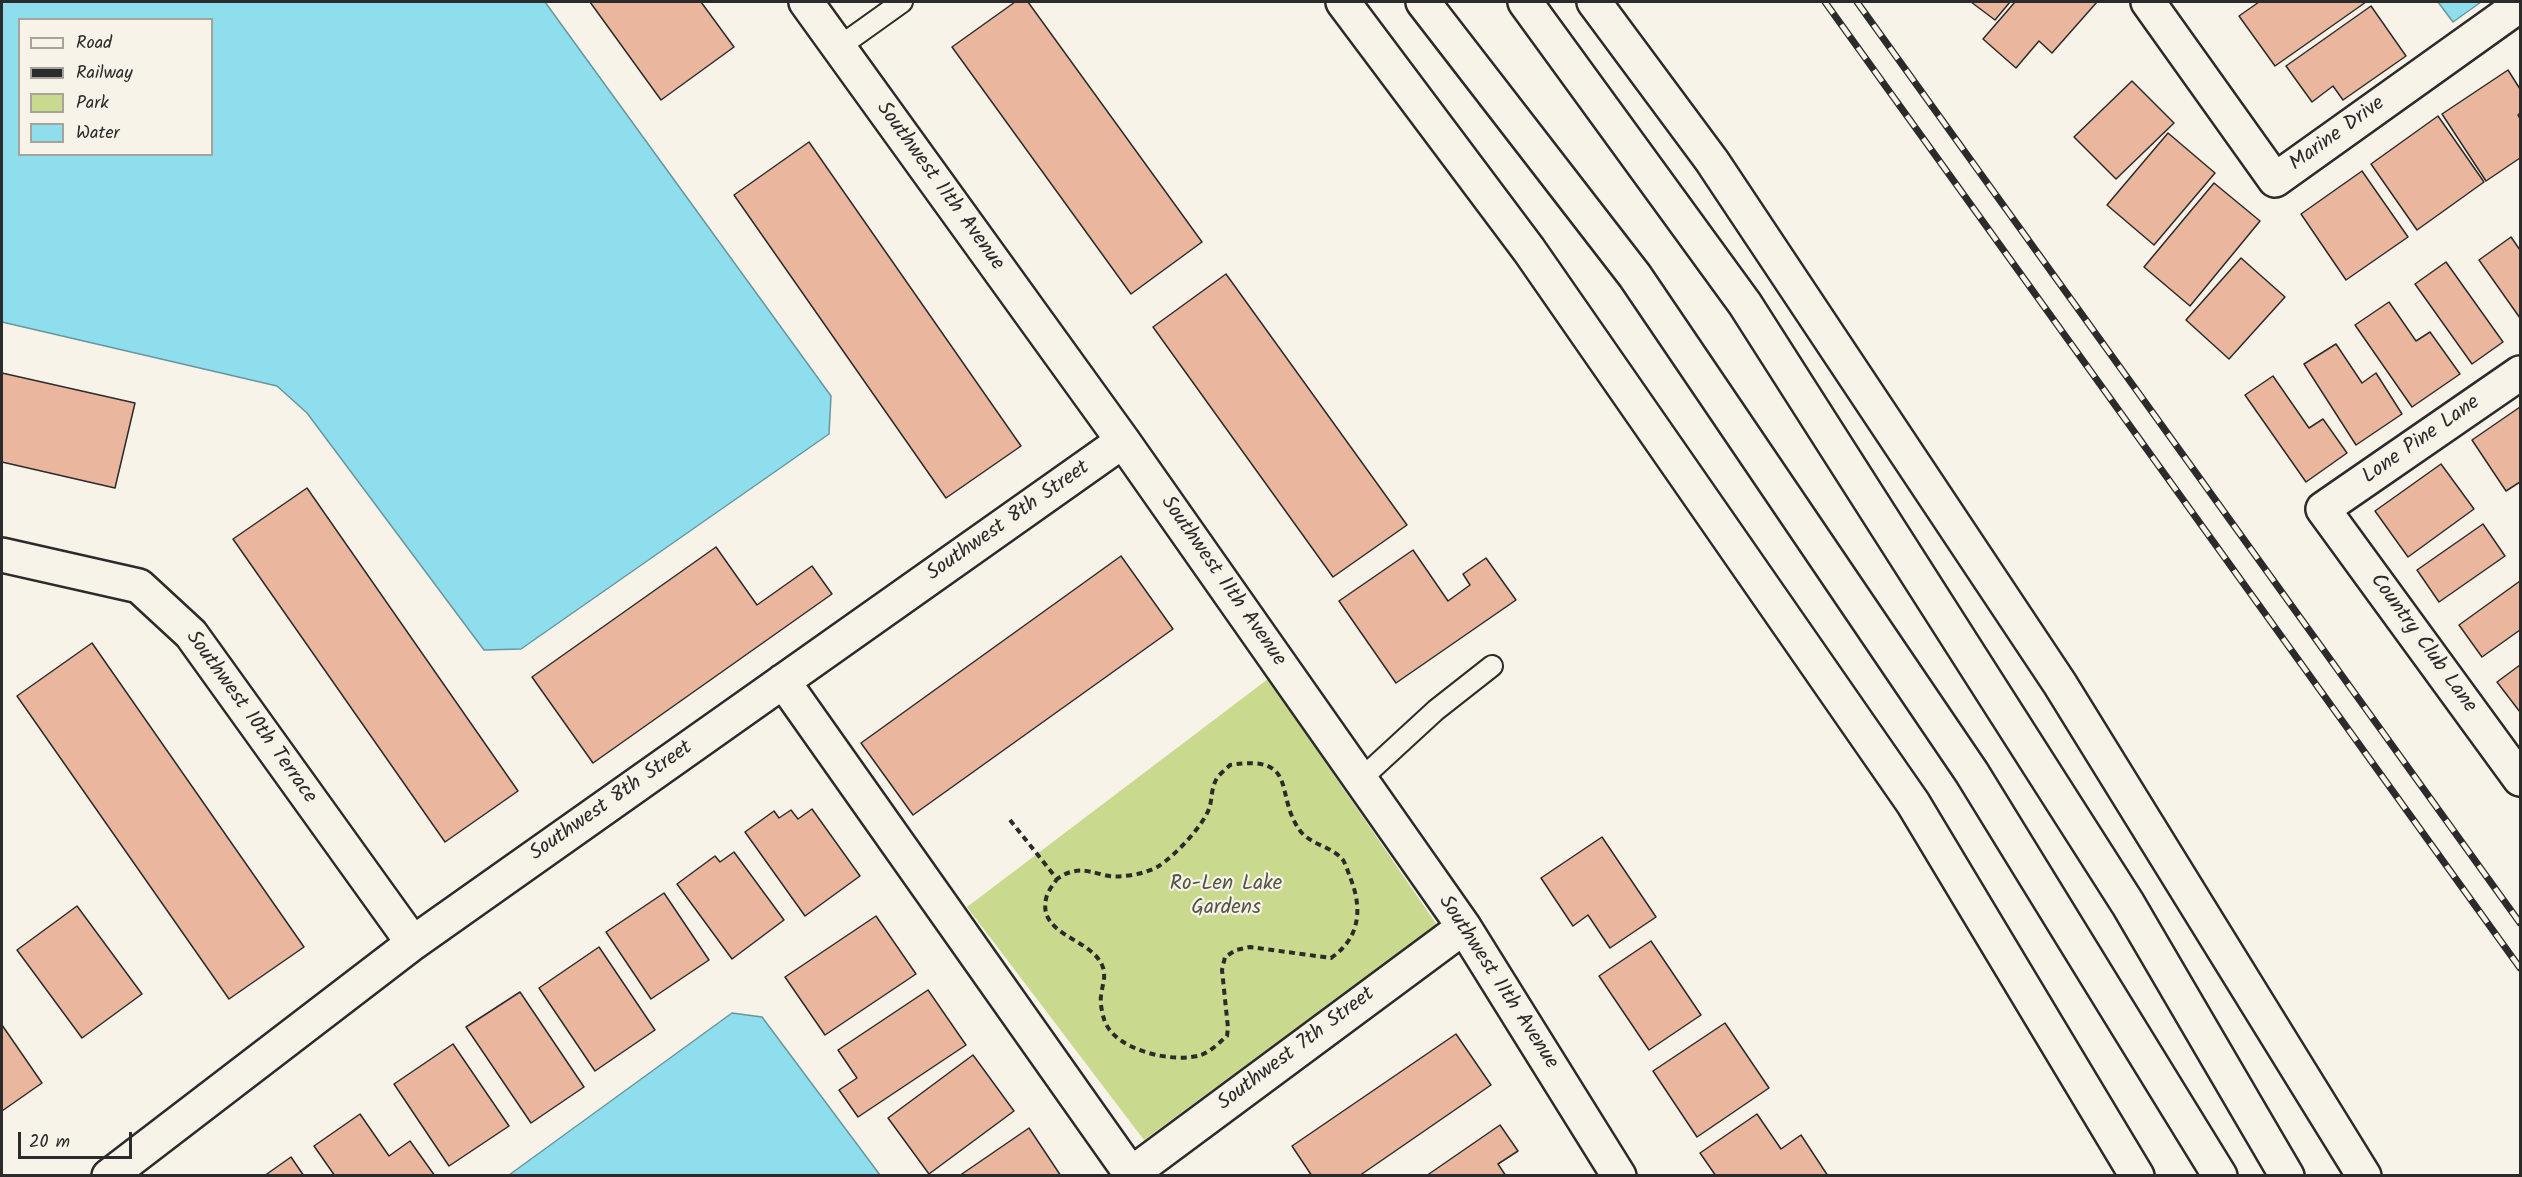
<!DOCTYPE html>
<html>
<head>
<meta charset="utf-8">
<style>
	body { margin:0 }
	#map { position:relative; width:2522px; height:1177px; overflow:hidden; background:#f7f3e8; font-family:Kalam,sans-serif }
	canvas { display:block }
	.frame { position:absolute; inset:0; border:3px solid #2b2b2b; pointer-events:none }
	.legend { position:absolute; left:18px; top:18px; width:195px; height:138px; box-sizing:border-box; background:#f7f3e8; border:2px solid #a5a39c; margin:0; padding:8px 10px; list-style:none; font-size:18px; color:#2b2b2b }
	.legend li { display:flex; align-items:center; gap:12px; height:30px }
	.legend b { width:30px; border:2px solid #a5a39c }
	.scale { position:absolute; left:18px; top:1132px; width:114px; height:27px; box-sizing:border-box; border:3px solid #2b2b2b; border-top:0; padding-left:8px; font-size:18px; line-height:21px; white-space:nowrap; color:#2b2b2b; -webkit-text-stroke:4px #f7f3e8; paint-order:stroke }
</style>
</head>
<body>
<div id="map">
<canvas width="2522" height="1177"></canvas>
<div class="frame"></div>
<ul class="legend">
<li><b style="height:8px;background:#f7f3e8"></b>Road</li>
<li><b style="height:8px;background:#2b2b2b"></b>Railway</li>
<li><b style="height:16px;background:#c9d98e"></b>Park</li>
<li><b style="height:16px;background:#8fdeed"></b>Water</li>
</ul>
<div class="scale">20 m</div>
</div>
<script>
const ctx = document.querySelector('canvas').getContext('2d');
ctx.lineJoin = 'round';
function fill(path, color) { ctx.fillStyle = color; ctx.fill(path, 'evenodd'); }
function trace(path, color, width, dash) { ctx.strokeStyle = color; ctx.lineWidth = width; ctx.lineCap = dash ? 'butt' : 'round'; ctx.setLineDash(dash || []); ctx.stroke(path); }
function label(font, color, halo, rows, align = 'center') {
  ctx.font = font + ' Kalam,sans-serif'; ctx.lineWidth = 4.5; ctx.setLineDash([]); ctx.textBaseline = 'middle'; ctx.strokeStyle = halo; ctx.fillStyle = color; for (const [text, x, y, turn = 0] of rows) {
    ctx.save(); ctx.translate(x, y); ctx.rotate((+turn || 0) * Math.PI / 180); ctx.textAlign = isNaN(turn) ? turn : align; if (halo) ctx.strokeText(text, 0, 0); ctx.fillText(text, 0, 0); ctx.restore();
  }
}
const green = new Path2D(`
	M1268,679L1437,925L1144,1140L967,907Z`);
const water = new Path2D(`
	M2,2H545L831,396L829,434L521,649L484,650L307,413L277,386L2,322ZM20,20H212V154H20Z
	M2438,2H2481L2453,22Z
	M732,1013L762,1017L880,1175H509Z`);
const building = new Path2D(`
	M590,2H701L734,47L661,100Z
	M1015,2H1028L1202,242L1131,294L952,47Z
	M1971,2H2010L1995,20Z
	M2015,2H2097L2052,53L2039,41L2016,68L1983,39Z
	M2259,2H2366L2275,66L2239,16Z
	M2371,6L2406,56L2343,100L2333,86L2312,102L2286,66Z
	M2508,70L2520,89V113L2518,115L2520,119V158L2486,181L2442,114Z
	M2132,81L2174,123L2116,179L2074,137Z
	M2438,116L2484,182L2417,230L2371,164Z
	M2168,133L2215,173L2154,245L2107,205Z
	M809,142L1021,446L946,498L734,195Z
	M2362,171L2408,237L2346,280L2301,214Z
	M2214,183L2260,221L2190,306L2144,267Z
	M2511,237L2520,250V318L2479,260Z
	M2241,258L2285,297L2229,359L2186,320Z
	M2446,262L2503,342L2472,364L2415,284Z
	M1226,274L1407,525L1333,577L1153,327Z
	M2389,302L2416,341L2430,332L2460,374L2412,407L2355,325Z
	M2336,344L2362,383L2376,373L2402,414L2356,445L2304,364Z
	M2,373L135,403L115,488L2,462Z
	M2273,376L2309,428L2323,419L2347,453L2306,482L2245,395Z
	M2520,407V482L2506,491L2472,440Z
	M2441,464L2474,509L2408,557L2375,511Z
	M307,488L518,791L445,842L233,539Z
	M2483,524L2505,556L2439,602L2417,570Z
	M716,547L757,605L812,566L832,594L593,763L532,677Z
	M1413,550L1448,601L1470,585L1463,574L1486,558L1516,600L1396,683L1339,601Z
	M1121,556L1173,629L913,815L861,743Z
	M2520,581V630L2482,657L2459,625Z
	M92,643L304,947L229,999L17,696Z
	M2520,665V712L2497,682Z
	M812,809L860,876L805,916L745,832L774,811L779,818L791,810L798,819Z
	M1602,837L1656,917L1610,948L1588,915L1573,926L1541,878Z
	M734,852L784,920L732,959L677,884L715,856L720,862Z
	M664,893L709,960L651,999L606,932Z
	M77,906L142,994L82,1038L17,950Z
	M876,916L916,974L825,1035L785,977Z
	M1651,941L1701,1015L1649,1050L1599,976Z
	M599,947L655,1030L595,1071L539,988Z
	M928,990L966,1045L858,1117L839,1090L857,1078L838,1050Z
	M520,992L584,1087L531,1123L466,1027Z
	M1725,1023L1769,1088L1697,1137L1653,1071Z
	M2,1025L42,1083L2,1111Z
	M1456,1034L1491,1085L1359,1176H1312L1292,1146Z
	M453,1044L509,1126L449,1166L394,1084Z
	M973,1055L1014,1111L929,1174L888,1118Z
	M360,1114L389,1156L410,1141L435,1176H335L314,1146Z
	M1757,1114L1781,1149L1801,1135L1828,1176H1716L1700,1153Z
	M1500,1125L1518,1151L1498,1164L1506,1176H1426Z
	M1029,1128L1061,1176H959Z
	M291,1157L304,1176H264Z`);
const path = new Path2D(`
	M1010,820L1057,879C1053,885 1047,892 1046,899C1038,935 1090,938 1102,965C1107,976 1102,985 1101,996C1100,1002 1102,1013 1104,1019C1113,1050 1173,1064 1201,1055C1210,1052 1219,1043 1227,1036L1228,1028L1222,970L1225,957L1236,950L1250,947L1331,958C1360,938 1363,909 1350,877C1348,872 1346,865 1343,860C1333,847 1312,845 1301,832C1273,796 1301,754 1230,765C1225,770 1217,776 1215,782C1211,791 1212,801 1209,809C1202,827 1174,857 1157,867C1145,874 1118,879 1104,875C1085,870 1074,867 1057,879`);
const lane = new Path2D(`
	M839,47L902,2
	M1361,779L1436,710L1492,666`);
const street = new Path2D(`
	M806,2L1123,441L1464,927L1619,1176
	M2148,2L2275,180L2520,5
	M2520,373L2323,509L2520,779
	M2,555L139,586L191,634L413,943
	M783,681L1131,1174L1464,927
	M109,1176L413,943L1123,441`);
const highway = new Path2D(`
	M1343,2L1529,250L1913,803L2137,1176
	M1423,2L1635,276L1972,773L2220,1176
	M1525,2L1745,304L2128,904L2287,1176
	M1594,2L1712,161L2060,684L2364,1176`);
const rail = new Path2D(`
	M1825,2L2520,968
	M1857,2L2520,923`);
const streetNames = [
	["Marine Drive",2338,135,-36],
	["Southwest 11th Avenue",939,187,54],
	["Lone Pine Lane",2422,441,-35],
	["Southwest 8th Street",1009,522,-35],
	["Southwest 11th Avenue",1222,582,55],
	["Country Club Lane",2422,644,54],
	["Southwest 10th Terrace",250,718,54],
	["Southwest 8th Street",612,802,-35],
	["Southwest 11th Avenue",1497,983,57],
	["Southwest 7th Street",1297,1050,-37]
];
const parkNames = [
	["Ro-Len Lake",1226,885],
	["Gardens",1226,909]
];
fill(green, '#c9d98e');
fill(water, '#8fdeed');
trace(water, '#67969f', 1.5);
fill(building, '#ebb69e');
trace(building, '#2b2b2b', 1.5);
trace(lane, '#2b2b2b', 24);
trace(street, '#2b2b2b', 38);
trace(highway, '#2b2b2b', 38);
trace(path, '#2b2b2b', 4, [6, 4.5]);
trace(lane, '#f7f3e8', 20);
trace(street, '#f7f3e8', 33);
trace(highway, '#f7f3e8', 33);
trace(rail, '#2b2b2b', 7);
trace(rail, '#f7f3e8', 4.5, [14]);
label('21px', '#2b2b2b', '#f7f3e8', streetNames);
label('21px', '#525644', '#f7f3e8', parkNames);
</script>
</body>
</html>
